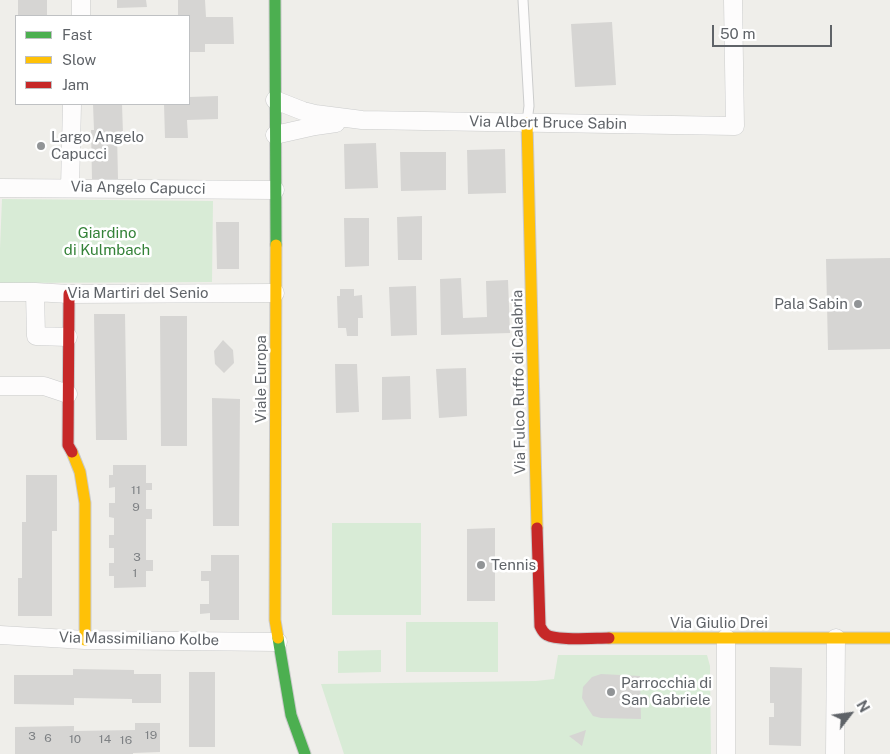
<!DOCTYPE html>
<html>
<head>
<meta charset="utf-8">
<style>
	body { margin:0 }
	#map { position:relative; width:890px; height:754px; overflow:hidden; background:#efeeea; font-family:"Public Sans",sans-serif }
	canvas { display:block }
	.legend { position:absolute; left:15px; top:15px; width:175px; height:90px; box-sizing:border-box; background:#fff; border:1px solid #bfc1c3; margin:0; padding:6px 9px; list-style:none; font-size:15px; color:#5f6368 }
	.legend li { display:flex; align-items:center; gap:10px; height:25px }
	.legend b { width:25px; border:1px solid #bfc1c3 }
	.north { position:absolute; left:825px; top:689px; width:50px; height:50px; -webkit-text-stroke:4px #fff; paint-order:stroke; rotate:60deg; font-size:14px; font-weight:700; line-height:20px; text-align:center; color:#5f6368 }
	.north::after { content:''; display:block; margin:auto; width:18px; height:22px; background:#5f6368; clip-path:polygon(50% 0,100% 100%,50% 72%,0 100%) }
	.scale { position:absolute; left:712px; top:25px; width:120px; height:22px; box-sizing:border-box; border:2px solid #5f6368; border-top:0; padding-left:6px; font-size:15px; line-height:18px; white-space:nowrap; color:#5f6368; -webkit-text-stroke:4px #fff; paint-order:stroke }
</style>
</head>
<body>
<div id="map">
<canvas width="890" height="754"></canvas>
<ul class="legend">
<li><b style="height:6px;background:#4caf50"></b>Fast</li>
<li><b style="height:6px;background:#ffc107"></b>Slow</li>
<li><b style="height:6px;background:#c62828"></b>Jam</li>
</ul>
<div class="north">N</div>
<div class="scale">50 m</div>
</div>
<script>
const ctx = document.querySelector('canvas').getContext('2d');
ctx.lineJoin = 'round';
function fill(path, color) { ctx.fillStyle = color; ctx.fill(path, 'evenodd'); }
function trace(path, color, width, dash) { ctx.strokeStyle = color; ctx.lineWidth = width; ctx.lineCap = dash ? 'butt' : 'round'; ctx.setLineDash(dash || []); ctx.stroke(path); }
function label(font, color, halo, rows, align = 'center') {
  ctx.font = font + ' "Public Sans",sans-serif'; ctx.lineWidth = 5; ctx.setLineDash([]); ctx.textBaseline = 'middle'; ctx.strokeStyle = halo; ctx.fillStyle = color; for (const [text, x, y, turn = 0] of rows) {
    ctx.save(); ctx.translate(x, y); ctx.rotate((+turn || 0) * Math.PI / 180); ctx.textAlign = isNaN(turn) ? turn : align; if (halo) ctx.strokeText(text, 0, 0); ctx.fillText(text, 0, 0); ctx.restore();
  }
}
const green = new Path2D(`
	M2,199L213,201L212,282L0,283V249Z
	M332,523H421V615H332Z
	M406,622H498V672H406Z
	M381,650V672L338,673V651Z
	M558,655H707L710,666L711,754H344L321,684L536,681L554,679Z`);
const building = new Path2D(`
	M18,0H47V16H18Z
	M117,0H146L147,7L117,8Z
	M178,0H205L206,17H233L234,44H205V52H189V16H178Z
	M612,22L616,85L575,87L571,24Z
	M218,96V119L187,120L188,138H165L164,104H189V97Z
	M93,104H122L123,134H117L118,179H92L91,130H94Z
	M376,143L378,188L345,189L344,144Z
	M505,149L506,193L468,194L467,150Z
	M400,152H446V190L401,191Z
	M422,216V260H398L397,217Z
	M344,218H369V266L345,267Z
	M216,222H239V269H217Z
	M890,258V349L828,350L826,259Z
	M461,278L463,318L487,317L486,281L508,280L510,333L441,335L440,279Z
	M416,286L417,335L391,336L389,287Z
	M340,289H354V296L362,295L363,318H358V336H347L346,328H338L337,296H340Z
	M94,314H125L127,440H96Z
	M160,316H187V446H161Z
	M223,340L233,350L234,363L224,373L215,364L214,351Z
	M335,364H357L359,412L336,413Z
	M466,368L467,416L439,418L436,369Z
	M410,376L411,419L382,420V377Z
	M212,398L240,399L239,526H213Z
	M113,465H146V483H152V490H146V509H152V519H146V560H153V571H146V587L114,588V576H109V563H114V548H109V535H114V518L109,517V503H115V487L109,488V475H113Z
	M26,475H57V531H52V616H18V578H22V522H26Z
	M495,528V601H467V529Z
	M211,555H239V620H210V613L200,614V604H209V581H201V571H211Z
	M770,667L802,668L801,746L769,745V717H774V703H770Z
	M73,669L134,670V674H161V703H132V699L74,698V705L14,704V675H73Z
	M189,672H215V747H189Z
	M601,674L640,676L641,719L601,718L593,716L587,707L582,698L583,687L592,677Z
	M135,723H160V752L133,753V754H15V727L74,726V731L135,730Z
	M586,730L582,746L569,736Z`);
const lane = new Path2D(`
	M523,0L529,106L527,122`);
const street = new Path2D(`
	M81,0V16
	M275,100L303,111L315,114L362,120L735,126L733,0
	M275,135L315,126L336,123
	M0,188L275,190
	M70,188L72,104
	M0,292H35L69,294L275,293
	M35,292L36,336L68,337
	M0,386H44L68,394
	M0,635L85,640L278,642
	M726,638V754
	M835,754L836,638`);
const fast = new Path2D(`
	M275,0L276,245
	M278,638L291,715L305,754`);
const slow = new Path2D(`
	M527,123L537,528
	M276,245L275,620L278,638
	M72,452L80,472L85,503V640
	M609,638H890`);
const jam = new Path2D(`
	M69,294L68,445L72,452
	M537,528L540,626C542,630 543,633 547,635C558,641 595,638 609,638`);
const markers = [
	[41,146,5,"#919496"],
	[858,304,5,"#919496"],
	[481,565,5,"#919496"],
	[611,692,5,"#919496"]
];
const numberNames = [
	["11",136,490],
	["9",136,507],
	["3",137,557],
	["1",135,573],
	["19",151,735],
	["3",32,736],
	["6",48,738],
	["10",75,739],
	["14",105,739],
	["16",126,740]
];
const streetNames = [
	["Via Albert Bruce Sabin",548,123,1],
	["Via Angelo Capucci",138,188,1],
	["Via Martiri del Senio",138,293],
	["Viale Europa",261,379,-90],
	["Via Fulco Ruffo di Calabria",519,382,-91],
	["Via Giulio Drei",719,623],
	["Via Massimiliano Kolbe",139,639,1]
];
const poiNames = [
	["Largo Angelo",51,137],
	["Capucci",51,154],
	["Pala Sabin",848,304,"right"],
	["Tennis",491,565],
	["Parrocchia di",621,683],
	["San Gabriele",621,700]
];
const parkNames = [
	["Giardino",107,233],
	["di Kulmbach",107,250]
];
fill(green, '#d8ebd6');
fill(building, '#d6d5d3');
trace(lane, '#cbcccc', 11);
trace(street, '#cbcccc', 19);
trace(fast, '#cacacb', 13);
trace(slow, '#cacacb', 13);
trace(jam, '#cacacb', 13);
trace(lane, '#fdfcfc', 9);
trace(street, '#fdfcfc', 18);
trace(fast, '#4caf50', 11);
trace(slow, '#ffc107', 11);
trace(jam, '#c62828', 11);
for (const [x, y, r, color] of markers) { const dot = new Path2D(); dot.arc(x, y, r, 0, 2 * Math.PI); ctx.fillStyle = color; ctx.fill(dot); trace(dot, '#fff', 2); }
label('12px', '#7e8184', null, numberNames);
label('15px', '#5f6368', '#fff', streetNames);
label('15px', '#5f6368', '#fff', poiNames, 'left');
label('15px', '#348238', '#fff', parkNames);
</script>
</body>
</html>
